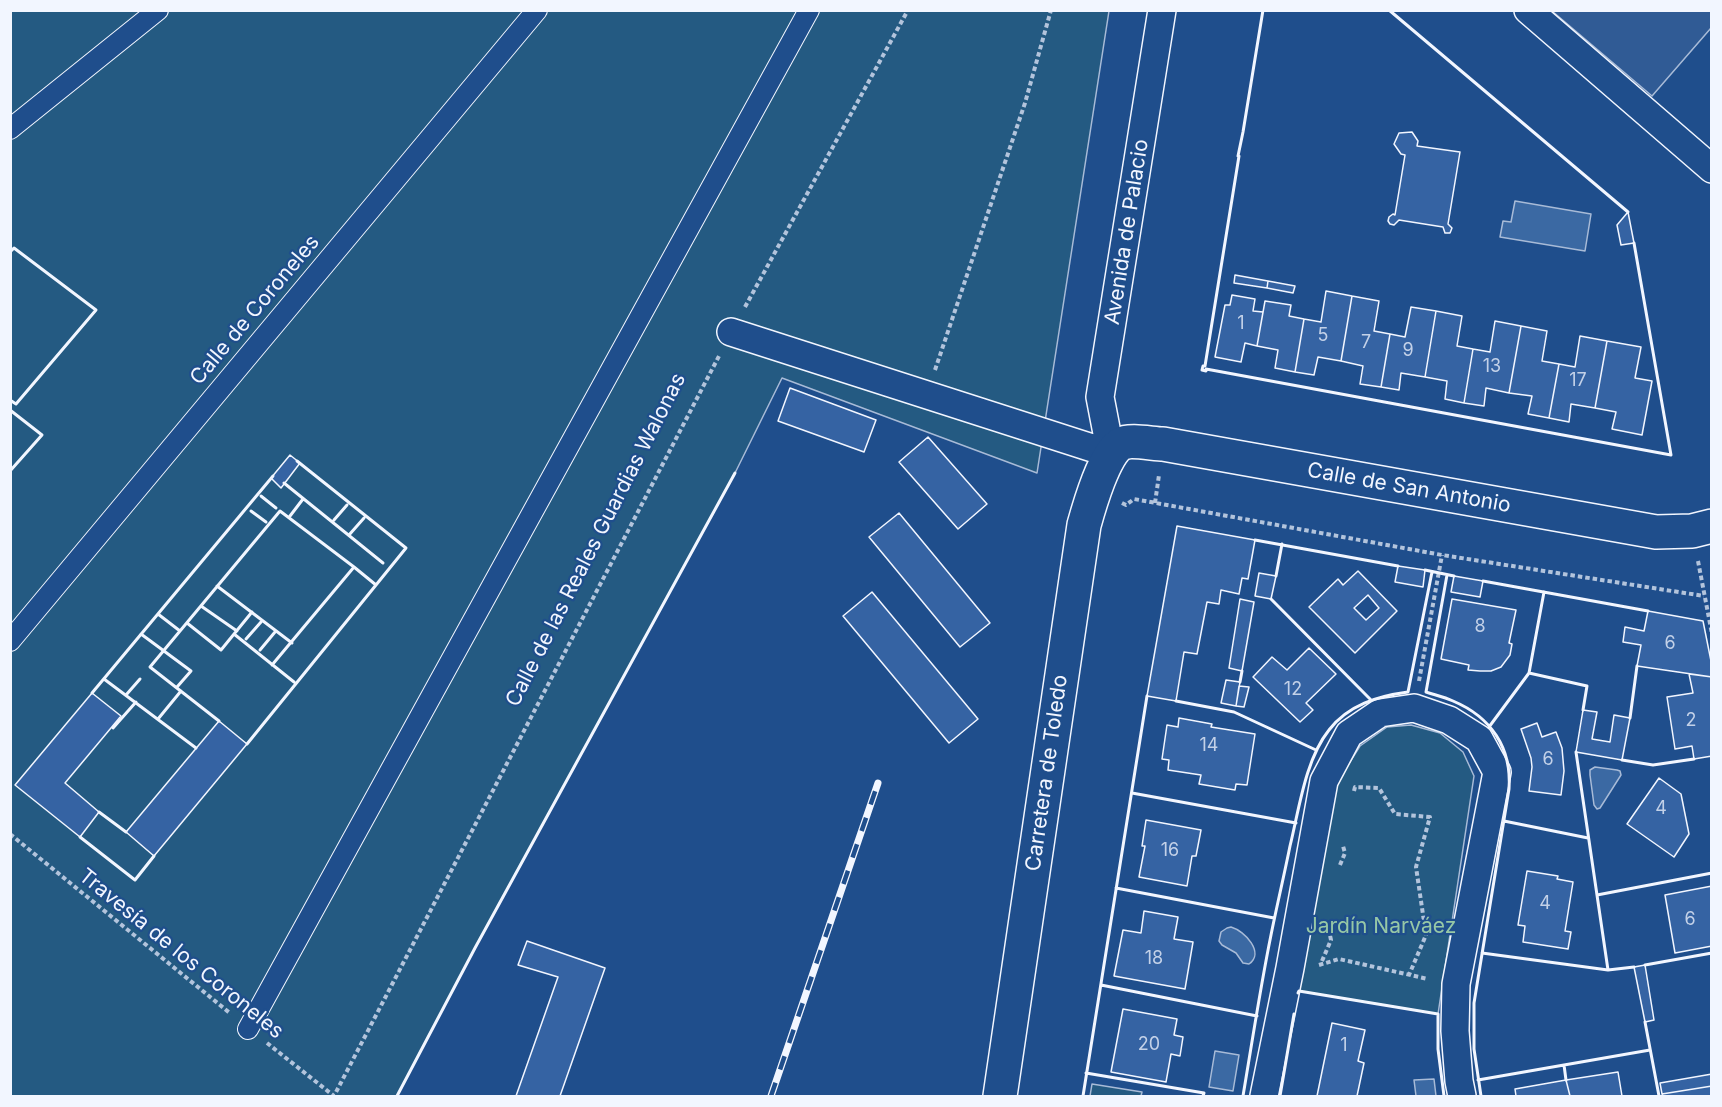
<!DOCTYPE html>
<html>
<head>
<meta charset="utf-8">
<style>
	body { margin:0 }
	#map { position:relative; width:1722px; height:1107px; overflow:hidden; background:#1f4e8c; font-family:Inter,sans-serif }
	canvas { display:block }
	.frame { position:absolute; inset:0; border:12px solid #f2f6ff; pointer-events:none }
</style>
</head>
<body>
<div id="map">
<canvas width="1722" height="1107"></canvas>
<div class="frame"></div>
</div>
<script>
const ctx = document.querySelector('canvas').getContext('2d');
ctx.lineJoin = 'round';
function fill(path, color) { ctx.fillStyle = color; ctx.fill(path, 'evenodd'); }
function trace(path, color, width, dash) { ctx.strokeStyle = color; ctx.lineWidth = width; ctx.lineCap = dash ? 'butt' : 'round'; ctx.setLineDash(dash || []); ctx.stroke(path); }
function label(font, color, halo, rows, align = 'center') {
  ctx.font = font + ' Inter,sans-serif'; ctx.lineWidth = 4.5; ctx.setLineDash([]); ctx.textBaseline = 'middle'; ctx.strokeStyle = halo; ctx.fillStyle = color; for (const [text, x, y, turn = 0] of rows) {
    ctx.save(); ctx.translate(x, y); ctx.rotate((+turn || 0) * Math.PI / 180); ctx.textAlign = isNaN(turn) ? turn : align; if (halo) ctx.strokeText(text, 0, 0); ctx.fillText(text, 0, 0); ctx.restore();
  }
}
const green = new Path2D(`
	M10,11H1109L1037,473L782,378L735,473L475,948L397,1096H11Z
	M1411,725L1440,733L1463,752L1474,776L1438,1014L1299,991L1336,784L1360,746L1387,727Z
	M1092,1084L1142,1092L1141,1096H1090Z`);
const parking = new Path2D(`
	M1552,11H1711V28L1652,96Z`);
const water = new Path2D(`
	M1515,201L1591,214L1585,251L1500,237L1503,221L1511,222Z
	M1595,767L1617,770L1620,771L1621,775L1600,808L1597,809L1594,805L1590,775V770Z
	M1231,927C1245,931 1265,953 1249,964L1243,963L1236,953L1222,945L1219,941L1221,932L1227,928Z
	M1215,1051L1239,1055L1233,1091L1209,1087Z
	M1434,1079L1436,1096H1416L1414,1080Z`);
const building = new Path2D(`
	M1412,132L1418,141L1417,146L1460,152L1448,224L1452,228L1450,233H1445L1443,227L1399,220L1394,225L1390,224L1388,221L1389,217L1393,214L1395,215L1405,155L1401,154L1394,144L1399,133Z
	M1628,212L1634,243L1621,245L1617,225Z
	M1235,275L1268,281L1267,288L1234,283Z
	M1268,281L1295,286L1293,293L1267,288Z
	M1326,291L1352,296L1341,361L1318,357L1314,375L1295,372L1304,319L1321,322Z
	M1232,295L1255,299L1253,311L1263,312L1257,346L1245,343L1241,362L1215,357L1225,305H1230Z
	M1352,296L1379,301L1374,331L1390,334L1381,387L1360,384L1363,366L1341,361Z
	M1265,301L1291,305L1289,316L1304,319L1295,372L1275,368L1278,350L1257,346Z
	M1411,307L1436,311L1425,377L1401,373L1399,390L1381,387L1390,334L1405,337Z
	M1436,311L1462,316L1457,346L1473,349L1464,403L1445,399L1447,381L1425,377Z
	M1495,321L1521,326L1509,393L1486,388L1484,406L1464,403L1473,349L1490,352Z
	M1521,326L1547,331L1542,361L1559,364L1549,418L1528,414L1532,396L1509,393Z
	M1580,336L1607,341L1595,408L1571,404L1569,422L1549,418L1559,364L1575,367Z
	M1607,341L1641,347L1635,378L1652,381L1642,435L1612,429L1616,412L1595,408Z
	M790,388L876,420L864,452L778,421Z
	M928,437L987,504L958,529L899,462Z
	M290,455L300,463L281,488L271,478Z
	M899,513L990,623L960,647L869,537Z
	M1177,526L1255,540L1248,579L1242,578L1239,594L1221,590L1219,604L1207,602L1197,654L1184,652L1176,701L1147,696Z
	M1398,566L1425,570L1423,587L1395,582Z
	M1358,571L1397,611L1355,653L1309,607L1338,579L1343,585ZM1368,595L1379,608L1366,620L1354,608Z
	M1259,573L1276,576L1271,599L1255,596Z
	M1454,576L1483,581L1480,597L1451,592Z
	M872,592L978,719L949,743L843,616Z
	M1240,599L1254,602L1242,671L1229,668Z
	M1452,599L1516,610L1509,643L1512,644L1510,655L1501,667L1491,671H1480L1468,670L1469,665L1441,659Z
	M1648,611L1703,621L1712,666V677L1637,666L1641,645L1623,642L1625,627L1644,631Z
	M1309,648L1336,674L1306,703L1313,710L1300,722L1253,677L1272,657L1287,670Z
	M1689,674L1712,677V756L1694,759L1692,746L1675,749L1667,697L1693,693Z
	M1226,680L1240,682L1236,706L1221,703Z
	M1239,686L1249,687L1244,707L1236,706Z
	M92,693L121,716L65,783L99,812L80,837L15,785Z
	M1583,710L1597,712L1592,739L1610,742L1614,715L1630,718L1622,760L1576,752Z
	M1179,718L1212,724L1211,727L1255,734L1247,785L1236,784L1235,790L1199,784L1201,775L1168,770L1169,760L1162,759L1167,725L1178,727Z
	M219,721L247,744L154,856L126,832Z
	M1537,723L1542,737L1556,732L1562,748L1564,771L1561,795L1529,791L1532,767L1531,758L1521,729Z
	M1659,778L1681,794L1689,834L1674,857L1627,824Z
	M1146,820L1201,830L1196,856H1192L1187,886L1139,877L1145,846H1142Z
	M1527,871L1558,876L1557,879L1573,882L1565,931L1571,932L1568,949L1523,942L1525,926L1518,925Z
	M1712,886V946L1675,953L1665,895Z
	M1144,911L1178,917L1174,939L1193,942L1185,989L1114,976L1123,930L1141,933Z
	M527,941L605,968L560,1096H516L558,977L518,965Z
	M1645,965L1654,1020L1645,1022L1634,967Z
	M1123,1009L1177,1019L1174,1035L1183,1037L1180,1056L1171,1054L1166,1082L1111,1072Z
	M1332,1023L1365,1030L1358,1061L1364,1063L1357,1096H1317Z
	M1618,1072L1622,1096H1570L1566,1080Z
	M1712,1074V1086L1662,1094L1660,1083Z
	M1566,1080L1570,1096H1516L1515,1089Z
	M1712,1086V1096H1663L1662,1094Z`);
const path = new Path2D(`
	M745,307L908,10
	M935,370L1025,103L1051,10
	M1122,503L1126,505L1134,499L1442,555L1704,596
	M1155,503L1159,475
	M1698,561L1712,634
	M1419,681L1442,555
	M1354,791L1355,787L1379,788L1395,814L1430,817L1416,867L1426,935L1409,975
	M10,834L231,1014
	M1340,865L1345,853L1343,846
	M1322,961L1331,940L1328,926
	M1319,965L1339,959L1428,979
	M267,1043L334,1096L719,356`);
const pedestrian = new Path2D(`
	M10,129L158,10
	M10,641L537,10
	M248,1029L809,10`);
const minor = new Path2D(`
	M1528,10L1712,169
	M731,332L1111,454L1100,397L1162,10
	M1264,1096L1290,968L1324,781L1349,734L1380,713L1414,708L1449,720L1479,739L1497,772L1456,984L1455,1031L1459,1081L1462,1096`);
const tertiary = new Path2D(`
	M1000,1096L1084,525C1089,507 1105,451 1121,444C1130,439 1153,444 1163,444L1656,532L1692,531L1712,526`);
const rail = new Path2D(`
	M771,1096L878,783`);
const wall = new Path2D(`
	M1263,10L1243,132L1238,156H1239L1205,366H1203L1202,370L1206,371V369L1671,455L1634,243
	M1389,10L1628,212
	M10,252L14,248L96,310L16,404L10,400
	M10,410L42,435L10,471
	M284,483L383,563
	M261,496L276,508
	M251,511L266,522
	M290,516L303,499
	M334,520L347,505
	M349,535L364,518
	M1255,540L1398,566
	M354,567L376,585
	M1425,570L1454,576
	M1447,575L1426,692C1435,695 1444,697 1453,701C1491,717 1512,748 1509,789L1474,1003V1049L1481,1096
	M1276,576L1282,544
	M1483,581L1648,611
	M217,586L292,643
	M1271,599L1371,700
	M201,606L237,631
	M158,614L180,631
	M187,623L221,650L252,612
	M141,634L191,671L177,687
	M234,634L294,682
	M246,639L261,622
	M260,650L275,632
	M1529,673L1587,686L1583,710
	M104,679L196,748
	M1240,682L1242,671
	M92,693L273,476
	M126,695L140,679
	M1176,701L1234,712L1316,750
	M1630,718L1637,666
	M158,719L181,691
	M219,721L150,667L280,511L354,567L272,665
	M1489,727L1529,673L1544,592
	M113,728L136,702
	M247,744L406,548L297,461
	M1576,752L1608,970
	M1622,760L1653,765L1694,759
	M1132,793L1296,823
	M99,812L126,832
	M1504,821L1588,838
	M80,837L135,880L154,856
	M1116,888L1274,918
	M1597,895L1712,873
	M1482,953L1608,970L1634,967
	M1645,965L1712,953
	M1101,985L1257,1016
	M1298,993L1299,991L1438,1014V1049L1444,1096
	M1645,1022L1659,1096
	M1564,1065L1566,1080
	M1086,1073L1204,1093L1203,1096
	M1478,1080L1650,1050
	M397,1096L475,948L735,473
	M1083,1096L1147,696
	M1243,1096C1252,1043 1260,989 1271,935C1277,905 1284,876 1290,846C1299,810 1305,760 1329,730C1348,705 1378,696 1408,692L1432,572
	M1280,1096L1294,1014`);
const numberNames = [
	["1",1241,324],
	["5",1323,336],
	["7",1366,343],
	["9",1408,351],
	["13",1492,367],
	["17",1578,381],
	["8",1480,627],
	["6",1670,644],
	["12",1293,690],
	["2",1691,721],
	["14",1209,746],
	["6",1548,760],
	["4",1661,809],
	["16",1170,851],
	["4",1545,904],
	["6",1690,920],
	["18",1154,959],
	["20",1149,1045],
	["1",1344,1046]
];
const streetNames = [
	["Avenida de Palacio",1127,232,-81],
	["Calle de Coroneles",255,310,-50],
	["Calle de San Antonio",1409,488,10],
	["Calle de las Reales Guardias Walonas",596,540,-63],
	["Carretera de Toledo",1047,773,-82],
	["Travesía de los Coroneles",181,954,39]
];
const parkNames = [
	["Jardín Narváez",1381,927]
];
fill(green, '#245a82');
trace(green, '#a8bbd7', 1.5);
fill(parking, '#305b95');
trace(parking, '#a8bbd7', 1.5);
fill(water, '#3b69a3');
trace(water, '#a8bbd7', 1.5);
fill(building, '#3563a3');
trace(building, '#f2f6ff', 1.5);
trace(pedestrian, '#f2f6ff', 22);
trace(minor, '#f2f6ff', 30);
trace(tertiary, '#f2f6ff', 36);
trace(path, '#b3c4dc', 4, [4.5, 3]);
trace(pedestrian, '#1f4e8c', 20);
trace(minor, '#1f4e8c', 27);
trace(tertiary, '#1f4e8c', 33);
trace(rail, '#f2f6ff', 7);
trace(rail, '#1f4e8c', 4.5, [14]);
trace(wall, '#f2f6ff', 3);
label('18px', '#c3d1e8', null, numberNames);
label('21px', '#f2f6ff', '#1f4e8c', streetNames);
label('21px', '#97c8a6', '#1f4e8c', parkNames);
</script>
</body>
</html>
